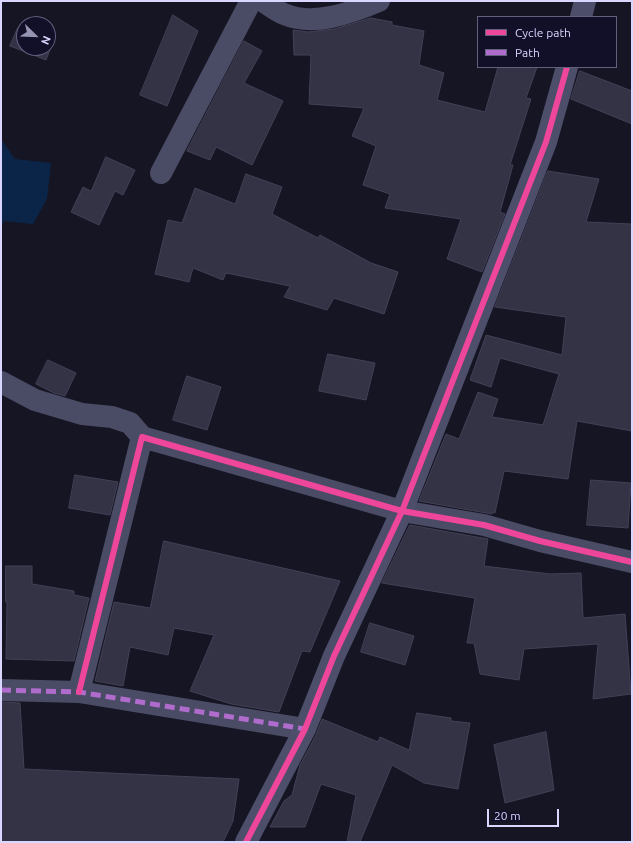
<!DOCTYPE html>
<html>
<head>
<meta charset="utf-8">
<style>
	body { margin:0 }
	#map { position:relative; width:633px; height:843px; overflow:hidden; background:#161523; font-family:Ubuntu,sans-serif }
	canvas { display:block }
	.frame { position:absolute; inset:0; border:2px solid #d9d7ff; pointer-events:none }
	.legend { position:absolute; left:477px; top:16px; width:140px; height:52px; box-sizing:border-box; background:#120f29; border:1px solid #625f7f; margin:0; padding:5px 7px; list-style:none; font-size:12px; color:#d9d7ff }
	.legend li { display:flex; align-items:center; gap:8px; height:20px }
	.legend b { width:20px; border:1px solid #625f7f }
	.north { position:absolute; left:16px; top:16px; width:40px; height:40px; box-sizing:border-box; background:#120f29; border:1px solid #625f7f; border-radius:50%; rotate:113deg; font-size:11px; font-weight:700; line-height:16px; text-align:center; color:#d9d7ff }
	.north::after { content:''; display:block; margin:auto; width:14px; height:18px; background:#9593b2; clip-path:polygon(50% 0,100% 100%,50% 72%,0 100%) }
	.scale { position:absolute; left:487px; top:809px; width:72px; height:18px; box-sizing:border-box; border:2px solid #d9d7ff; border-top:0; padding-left:5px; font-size:12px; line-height:14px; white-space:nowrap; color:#d9d7ff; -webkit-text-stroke:3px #120f29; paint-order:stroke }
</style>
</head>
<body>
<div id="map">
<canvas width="633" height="843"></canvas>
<div class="frame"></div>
<ul class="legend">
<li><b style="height:5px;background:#ed469a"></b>Cycle path</li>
<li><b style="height:5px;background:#b06ccc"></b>Path</li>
</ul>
<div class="north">N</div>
<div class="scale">20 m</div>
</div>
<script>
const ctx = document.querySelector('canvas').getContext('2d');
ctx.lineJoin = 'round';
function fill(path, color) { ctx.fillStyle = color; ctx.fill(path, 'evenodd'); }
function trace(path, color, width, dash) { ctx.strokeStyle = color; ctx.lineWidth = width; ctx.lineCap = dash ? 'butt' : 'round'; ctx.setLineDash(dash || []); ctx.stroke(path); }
const water = new Path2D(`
	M1,139L15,159L51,163L47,199L33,224L5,221L1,225Z`);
const building = new Path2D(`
	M173,15L198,31L167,106L140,95Z
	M371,18L392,22V25L424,31L419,65L444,73L437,100L485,112L498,67H537L526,98L531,99L510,165H513L500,212L505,214L482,272L447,259L461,219L385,208L390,194L363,185L376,146L352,136L364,108L309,104L311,55H294L293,30L308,32L334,29Z
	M18,28L24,31V48H48V40L53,42L46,60L10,46Z
	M244,41L262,51L244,83L283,101L252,165L216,147L210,160L187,151Z
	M580,71L632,91V124L571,99Z
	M106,157L135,170L123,195L115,191L99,225L71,212L83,187L91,191Z
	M548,171L599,179L586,222L632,224V431L577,421L568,479L504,471L495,513L493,512L492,514L419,501L446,434L459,439L478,392L498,399L492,417L543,425L559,374L500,358L491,387L470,380L486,335L562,355L566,317L495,307Z
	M246,174L282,187L272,214L318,238L320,235L371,263L398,272L384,314L334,298L327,310L284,297L290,286L226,273L223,280L193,268L189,282L155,274L168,220L182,223L195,188L235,204Z
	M328,354L375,363L366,400L319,391Z
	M48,360L76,373L65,396L54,393L36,384Z
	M187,376L221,387L207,430L173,420Z
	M75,475L118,482L110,515L69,508Z
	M591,480L631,483L628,528L587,525Z
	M410,525L488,539L484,566L550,574L581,573L583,618L625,614L631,694L593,699L598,644L524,649L519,680L480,674L474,643H467L475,598L382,583Z
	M164,541L340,581L310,652L302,651L279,712L231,704L190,691L214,635L174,628L168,655L130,647L123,686L95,681L114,602L150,608Z
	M6,566H32V584L74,591V595L89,598L74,661L6,659L7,602H6Z
	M370,623L414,636L405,665L361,652Z
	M1,702L20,703L24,769L239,779L233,821L223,842H1Z
	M417,713L451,718V721L470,723L458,789L424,783L392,765L360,842H347L356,795L321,784L305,827H270L284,801L292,795L300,765L316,735L322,719L378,742L380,737L409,750Z
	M546,732L554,790L505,803L494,745Z`);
const street = new Path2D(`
	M263,1C269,5 276,11 284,14C313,27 351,13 379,1
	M161,173L251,1
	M1,382L35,400L82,414L112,417L130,423L142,437
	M1,690L79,692L305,729
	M79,692L142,437L402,511L484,525L540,541L632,562`);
const secondary = new Path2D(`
	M581,17L585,1
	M246,842L305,729L334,656L402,511L546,142L567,67`);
const quiet = new Path2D(`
	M1,690L79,692L305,729`);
const cycleway = new Path2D(`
	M79,692L142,437L402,511L484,525L540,541L632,562
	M246,842L305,729L334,656L402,511L546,142L567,67`);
fill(water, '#0b2549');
fill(building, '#343345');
trace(building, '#434057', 1);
trace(street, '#4a4b64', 22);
trace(secondary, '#4d4e6a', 22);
trace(quiet, '#b06ccc', 5, [10, 5]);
trace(cycleway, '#ed469a', 6);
</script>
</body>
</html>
